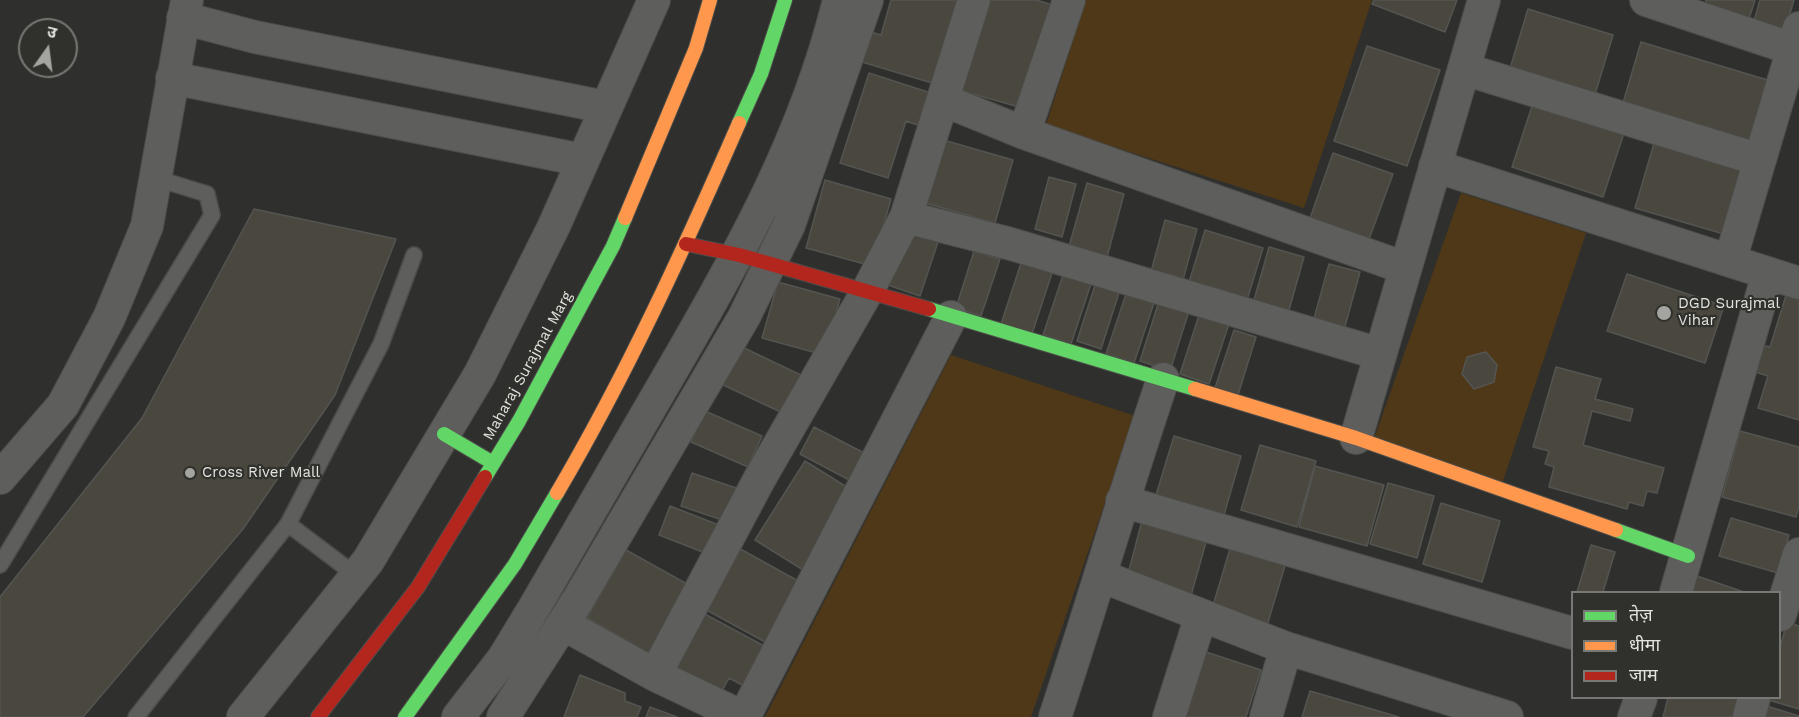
<!DOCTYPE html>
<html>
<head>
<meta charset="utf-8">
<style>
	body { margin:0 }
	#map { position:relative; width:1799px; height:717px; overflow:hidden; background:#2f302d; font-family:"Work Sans","Noto Sans Devanagari",sans-serif }
	canvas { display:block }
	.legend { position:absolute; left:1571px; top:591px; width:210px; height:108px; box-sizing:border-box; background:#30312c; border:2px solid #787874; margin:0; padding:8px 10px; list-style:none; font-size:18px; color:#e3e3e0 }
	.legend li { display:flex; align-items:center; gap:12px; height:30px }
	.legend b { width:30px; border:2px solid #787874 }
	.north { position:absolute; left:18px; top:18px; width:60px; height:60px; box-sizing:border-box; background:#30312c; border:2px solid #787874; border-radius:50%; rotate:14deg; font-size:16px; font-weight:700; line-height:24px; text-align:center; color:#e3e3e0 }
	.north::after { content:''; display:block; margin:auto; width:21px; height:27px; background:#a4a4a1; clip-path:polygon(50% 0,100% 100%,50% 72%,0 100%) }
</style>
</head>
<body>
<div id="map">
<canvas width="1799" height="717"></canvas>
<ul class="legend">
<li><b style="height:8px;background:#63d668"></b>तेज़</li>
<li><b style="height:8px;background:#ff974d"></b>धीमा</li>
<li><b style="height:8px;background:#b3261e"></b>जाम</li>
</ul>
<div class="north">उ</div>
</div>
<script>
const ctx = document.querySelector('canvas').getContext('2d');
ctx.lineJoin = 'round';
function fill(path, color) { ctx.fillStyle = color; ctx.fill(path, 'evenodd'); }
function trace(path, color, width, dash) { ctx.strokeStyle = color; ctx.lineWidth = width; ctx.lineCap = dash ? 'butt' : 'round'; ctx.setLineDash(dash || []); ctx.stroke(path); }
function label(font, color, halo, rows, align = 'center') {
  ctx.font = font + ' "Work Sans",sans-serif'; ctx.lineWidth = 4.5; ctx.setLineDash([]); ctx.textBaseline = 'middle'; ctx.strokeStyle = halo; ctx.fillStyle = color; for (const [text, x, y, turn = 0] of rows) {
    ctx.save(); ctx.translate(x, y); ctx.rotate((+turn || 0) * Math.PI / 180); ctx.textAlign = isNaN(turn) ? turn : align; if (halo) ctx.strokeText(text, 0, 0); ctx.fillText(text, 0, 0); ctx.restore();
  }
}
const green = new Path2D(`
	M1086,0H1372L1304,208L1046,125Z
	M1461,193L1586,233L1501,487L1370,450Z
	M951,355L1135,416L1031,717H765Z`);
const building = new Path2D(`
	M891,0H957L932,83L862,62L871,32L881,35Z
	M985,0H1036L1056,6L1026,109L959,90Z
	M1374,0H1457L1445,32L1372,4Z
	M1706,0H1755L1748,22L1704,8Z
	M1760,0H1794L1785,30L1754,21Z
	M1528,9L1613,35L1593,101L1508,75Z
	M1641,42L1781,84L1759,155L1620,113Z
	M1367,46L1440,70L1407,166L1334,141Z
	M869,73L937,95L926,128L906,121L888,178L840,163Z
	M1533,103L1624,133L1603,197L1512,167Z
	M940,139L1013,160L995,223L922,202Z
	M1655,140L1754,170L1734,237L1635,208Z
	M1333,153L1393,174L1368,242L1309,221Z
	M1049,177L1076,184L1062,237L1035,229Z
	M825,180L891,199L872,266L806,248Z
	M1087,183L1124,194L1106,261L1068,250Z
	M254,209L396,239L335,395L243,529L83,717H0V597L142,418Z
	M1165,220L1197,229L1181,287L1149,279Z
	M903,228L939,239L920,296L885,284Z
	M1205,230L1263,248L1244,310L1186,292Z
	M1269,247L1304,257L1287,317L1252,307Z
	M974,251L1000,259L981,316L956,308Z
	M1022,260L1053,270L1030,340L999,330Z
	M1329,264L1360,272L1341,341L1310,333Z
	M1627,274L1724,306L1705,363L1607,331Z
	M1063,275L1091,284L1071,344L1043,335Z
	M778,282L840,299L824,355L762,338Z
	M1095,285L1119,293L1101,349L1077,341Z
	M1127,291L1155,300L1134,363L1106,354Z
	M1787,292L1799,296V420L1758,408L1768,376L1746,369L1754,343L1770,347Z
	M1159,301L1189,311L1170,371L1140,361Z
	M1199,315L1229,324L1209,384L1180,374Z
	M1234,330L1256,337L1238,395L1215,388Z
	M740,346L805,377L787,415L721,384Z
	M1486,352L1497,365L1494,382L1474,389L1462,374L1467,357Z
	M1556,367L1601,379L1595,399L1633,409L1630,421L1592,411L1583,445L1664,468L1657,493L1647,491L1643,506L1629,502L1627,509L1549,487L1554,467L1545,464L1549,451L1533,447Z
	M705,411L762,436L748,467L691,442Z
	M814,427L868,455L853,482L800,454Z
	M1740,431L1799,447V506L1796,517L1722,497Z
	M1174,436L1241,456L1224,515L1156,495Z
	M1260,445L1316,461L1297,527L1241,510Z
	M805,461L858,494L808,573L755,540Z
	M1315,466L1384,485L1367,546L1299,527Z
	M692,473L742,490L731,523L681,506Z
	M1388,483L1434,496L1417,558L1370,544Z
	M1441,503L1500,521L1482,582L1423,564Z
	M670,506L724,527L713,556L659,535Z
	M1143,517L1208,535L1189,603L1125,585Z
	M1731,518L1789,535L1778,573L1719,556Z
	M1232,542L1287,559L1266,629L1211,612Z
	M1591,545L1615,552L1603,592H1577Z
	M735,546L800,582L767,643L701,607Z
	M626,550L696,589L657,658L587,618Z
	M1697,576L1744,592H1692Z
	M701,612L766,647L744,686L729,678L717,700L667,673Z
	M1787,622L1799,626V709L1765,699L1780,698V648Z
	M1203,651L1261,670L1246,717H1182Z
	M580,675L625,693V701L641,707L637,717H564Z
	M1310,691L1399,717H1302Z
	M1668,698H1740L1734,717H1663Z
	M1767,706L1799,716V717H1764Z
	M650,707L677,717H646Z`);
const lane = new Path2D(`
	M0,565L212,215L207,194L155,178
	M357,576L288,524L381,344L414,255
	M136,717L288,524`);
const street = new Path2D(`
	M1646,0L1793,49
	M183,18L255,37L605,107
	M1464,69L1760,160
	M172,78L582,160
	M943,100L1024,133L1405,268
	M1024,133L1069,0
	M1435,166L1799,283
	M906,217L1011,244L1380,354
	M1730,261L1799,28
	M1356,438L1484,0
	M0,478L63,405L109,318L147,226L187,0
	M1122,501L1572,633
	M1101,576L1286,648L1507,717
	M1676,592L1768,274
	M1780,615L1799,554
	M563,624L655,675L743,717
	M655,675L760,478L868,290L906,217L974,0
	M243,717L368,561L480,374L554,226L654,0
	M458,717L503,659L534,608C580,530 625,451 671,372C741,252 806,135 839,0
	M503,717L578,600L744,317L789,225L867,0
	M744,717L951,317
	M1055,717C1092,605 1125,491 1163,379
	M1169,717L1201,616
	M1266,717L1286,648
	M1634,717L1641,698
	M1749,717L1754,698`);
const fast = new Path2D(`
	M739,123L761,74L785,0
	M929,309L1195,389
	M444,434L493,463
	M485,477L519,421L613,246L625,218
	M1616,530L1688,556
	M405,717L515,564L557,493`);
const slow = new Path2D(`
	M625,218L696,48L710,0
	M1195,389L1356,438L1616,530
	M557,493C627,374 684,249 739,123`);
const jam = new Path2D(`
	M686,244L739,255L929,309
	M318,717L418,587L485,477`);
const markers = [
	[1664,313,8,"#a4a4a1"],
	[190,473,6,"#a4a4a1"]
];
const poiNames = [
	["DGD Surajmal",1678,304],
	["Vihar",1678,321],
	["Cross River Mall",202,473]
];
const streetNames = [
	["Maharaj Surajmal Marg",528,366,-61]
];
fill(green, '#4f3818');
fill(building, '#4a473e');
trace(building, '#545552', 1.5);
trace(lane, '#4c4c4a', 18);
trace(street, '#4c4c4a', 34);
trace(fast, '#4c4c4a', 16);
trace(slow, '#4c4c4a', 16);
trace(jam, '#4c4c4a', 16);
trace(lane, '#5e5e5c', 15);
trace(street, '#5e5e5c', 32);
trace(fast, '#63d668', 14);
trace(slow, '#ff974d', 14);
trace(jam, '#b3261e', 14);
for (const [x, y, r, color] of markers) { const dot = new Path2D(); dot.arc(x, y, r, 0, 2 * Math.PI); ctx.fillStyle = color; ctx.fill(dot); trace(dot, '#30312c', 2); }
label('15px', '#e3e3e0', '#30312c', poiNames, 'left');
label('15px', '#e3e3e0', '#30312c', streetNames);
</script>
</body>
</html>
